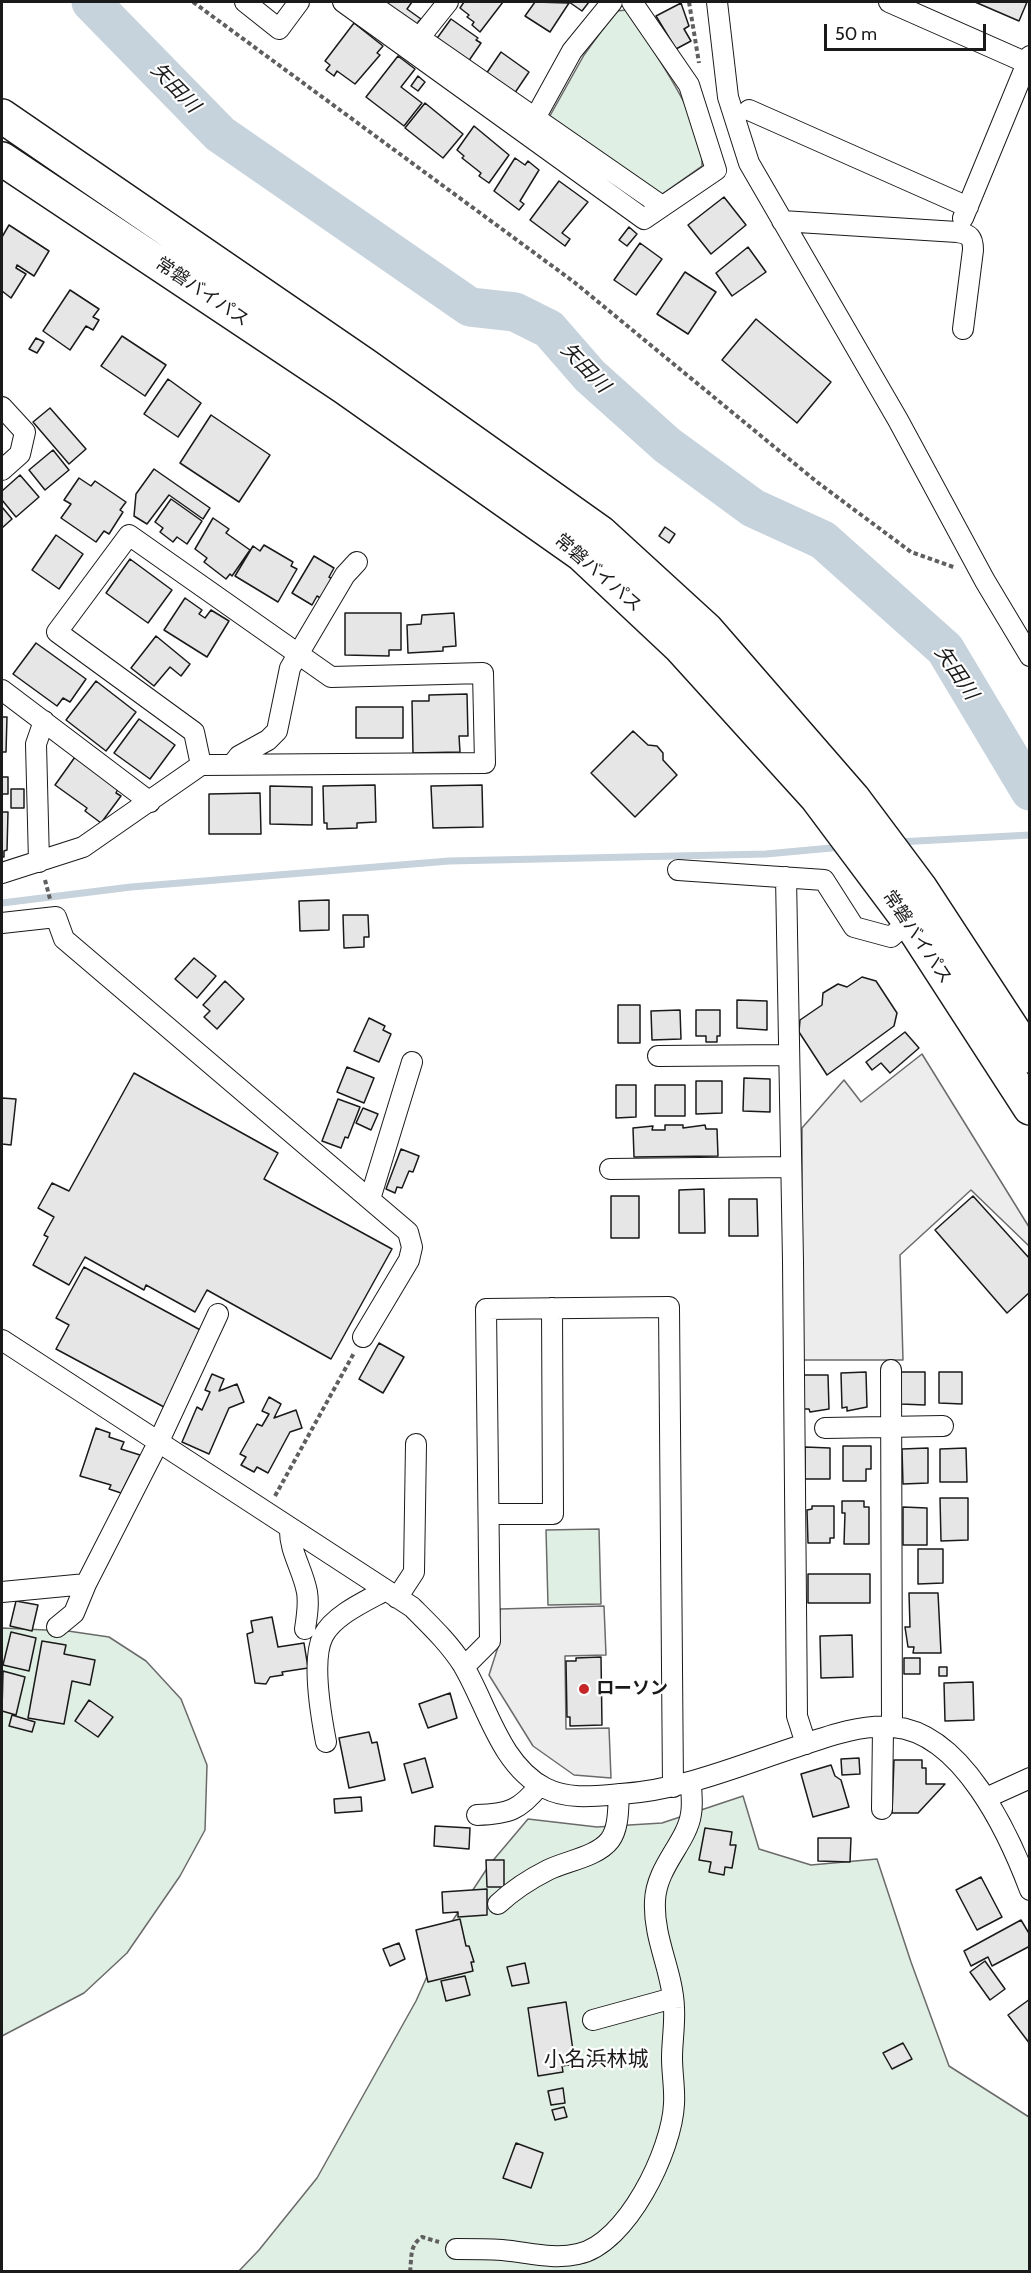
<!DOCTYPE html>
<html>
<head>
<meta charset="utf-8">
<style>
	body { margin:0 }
	#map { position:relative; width:1031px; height:2273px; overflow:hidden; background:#fff; font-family:Cabin,sans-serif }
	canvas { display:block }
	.frame { position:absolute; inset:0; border:3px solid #1a1a1a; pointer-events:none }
	.scale { position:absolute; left:824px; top:24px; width:162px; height:27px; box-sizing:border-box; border:3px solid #1a1a1a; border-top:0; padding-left:8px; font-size:18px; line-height:21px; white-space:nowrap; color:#1a1a1a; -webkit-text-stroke:4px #fff; paint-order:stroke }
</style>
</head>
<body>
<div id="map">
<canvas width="1031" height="2273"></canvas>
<div class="frame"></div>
<div class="scale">50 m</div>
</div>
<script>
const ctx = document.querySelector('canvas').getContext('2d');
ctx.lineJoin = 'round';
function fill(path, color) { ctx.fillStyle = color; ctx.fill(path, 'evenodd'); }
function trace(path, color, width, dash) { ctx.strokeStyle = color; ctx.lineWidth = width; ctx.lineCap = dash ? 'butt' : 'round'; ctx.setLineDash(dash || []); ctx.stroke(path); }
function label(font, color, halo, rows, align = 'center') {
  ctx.font = font + ' Cabin,"Noto Sans JP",sans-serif'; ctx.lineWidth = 4.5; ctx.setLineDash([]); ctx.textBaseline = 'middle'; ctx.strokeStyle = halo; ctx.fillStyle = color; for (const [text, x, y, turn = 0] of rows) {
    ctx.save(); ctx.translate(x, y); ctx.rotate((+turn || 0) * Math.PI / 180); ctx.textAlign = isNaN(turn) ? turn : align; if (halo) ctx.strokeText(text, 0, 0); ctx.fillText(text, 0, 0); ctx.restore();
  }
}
const green = new Path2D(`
	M627,10C651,49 705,119 702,166L648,204H636L542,139V130L584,55L616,11Z
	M599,1529L601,1604L548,1605L546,1530Z
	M2,1628L68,1631L109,1637L146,1661L181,1699L207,1765L205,1830L180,1876L127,1953L84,1993L2,2036Z
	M743,1796L759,1849L811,1865L877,1859L911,1962L949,2066L1029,2117V2271L238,2272L259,2250L317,2178L416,2001L451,1923L490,1864L528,1819L597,1827L662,1823Z`);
const parking = new Path2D(`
	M922,1054L1029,1227V1246L971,1190L900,1255L903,1360H802V1128L844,1080L861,1102Z
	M604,1606L606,1655L565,1656L566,1729L609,1728L611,1778L574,1775L533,1746L489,1675L498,1647L500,1609Z`);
const stream = new Path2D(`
	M898,842L1030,835
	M2,903L131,887L449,861L766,854L842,847`);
const river = new Path2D(`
	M91,2L220,134L470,307L515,312L549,329L590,376L667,445L753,508L823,540L945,649L1030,791`);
const building = new Path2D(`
	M376,2H412L407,9L421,19L418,22L420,24L413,34Z
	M464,2H503L480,32L472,25L474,22L467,17L469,15L460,8Z
	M535,2L569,3L550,32L525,16Z
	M569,2H589L582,11Z
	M975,2H1027L1019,21Z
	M681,3L689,26L684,29L691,41L676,49L656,16Z
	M451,19L478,38L476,40L481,43L468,62L430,48Z
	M354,23L383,46L377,53L380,55L355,84L337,71L334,76L326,70L330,65L325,61Z
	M501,52L529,72L510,100L486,74Z
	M398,56L415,69L401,87L422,103L404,126L366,97Z
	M418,76L425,82L418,91L411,86Z
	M425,103L463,134L443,158L405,128Z
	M474,126L509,155L489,183L479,176L481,173L462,158L464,156L457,150Z
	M515,158L525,165L528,161L539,170L520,201L524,204L519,210L494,191Z
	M559,181L588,202L562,233L570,239L565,246L530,220Z
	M724,197L746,225L711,254L688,225Z
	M9,225L49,251L34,276L17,265L16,268L26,274L11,298L2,291V237Z
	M629,227L637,234L627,246L619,240Z
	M640,243L662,259L636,295L614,280Z
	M748,247L766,272L732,296L716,273Z
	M685,272L716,292L688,334L657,314Z
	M70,290L99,309L93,317L99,320L93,330L86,326L70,350L43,331Z
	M756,319L831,382L797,423L722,360Z
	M122,336L166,365L145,396L101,366Z
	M36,338L44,342L37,353L29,349Z
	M168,379L201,403L178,437L144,414Z
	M50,408L86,449L69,464L33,422Z
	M211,415L270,455L239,502L180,463Z
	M53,450L69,470L45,490L29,470Z
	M154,469L210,508L203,519L169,495L147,524L134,516L136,494Z
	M20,475L39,497L16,517L2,500V491Z
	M79,478L91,486L95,481L126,502L120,510L123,512L109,534L104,531L96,542L61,518L71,504L64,500Z
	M171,499L202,521L187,544L177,537L173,542L160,532L163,528L155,522Z
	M2,507L12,519L2,528Z
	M213,518L229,529L226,533L250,550L232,576L230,574L226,579L204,562L207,558L195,549Z
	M665,527L675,534L669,543L659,536Z
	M56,535L83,554L59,589L32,570Z
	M264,545L293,562L291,566L297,569L278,602L235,576L253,546L260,551Z
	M314,556L334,568L329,577L334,580L322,599L317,596L312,605L292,593Z
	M130,559L172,590L148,623L106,593Z
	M185,598L202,610L199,614L205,618L211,610L229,621L207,657L164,630Z
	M345,613H401V650H389V656L345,655Z
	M454,613L456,646L443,647V651L408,653L407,625L421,624L422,615Z
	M156,636L190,664L181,676L170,667L154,686L131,668Z
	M36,643L86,679L70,702L63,698L57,706L13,674Z
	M96,681L136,712L106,751L66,720Z
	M467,694L468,736H459L460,752L413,753L412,701H429V695Z
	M356,707H403V738H356Z
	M2,717H7L6,752H2Z
	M139,719L175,745L150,779L114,753Z
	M633,731L648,745L657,746L663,753V760L677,775L635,817L591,773Z
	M75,757L118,789L116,793L121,796L101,823L85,811L87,808L55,785Z
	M2,777H8V794H2V809Z
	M375,785L376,822L357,823V828L327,829V823H324L323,786Z
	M482,785L483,827L433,828L431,786Z
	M270,786L312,787V825L270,824Z
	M11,789H24V808H11Z
	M260,793L261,834H209V794Z
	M2,812H8L7,850L4,851V857H2Z
	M329,900V930L300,931L299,901Z
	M343,915H368L369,937H364V947L344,948Z
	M194,958L216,976L197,998L175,979Z
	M862,977L876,981L897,1013L894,1026L827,1075L799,1032L800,1020L822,1005L823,993L838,984L847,987Z
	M225,981L244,999L217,1029L204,1017L210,1011L203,1005Z
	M737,1000L767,1001V1030L737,1028Z
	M618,1005H640V1043H618Z
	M680,1010L681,1039L652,1040L651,1011Z
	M696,1010H720V1036H717V1042H706V1036H696Z
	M369,1018L385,1026L383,1030L391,1034L379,1062L354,1051Z
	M905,1032L919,1048L890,1073L881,1063L872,1070L866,1062Z
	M347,1067L374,1078L364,1103L337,1092Z
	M134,1073L278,1153L264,1179L392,1249L331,1359L207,1290L195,1312L146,1285L144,1290L85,1257L69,1285L33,1265L48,1237L44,1235L54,1217L38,1208L52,1183L69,1191Z
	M744,1078L770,1079V1112L743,1111Z
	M696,1081H722V1113L696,1114Z
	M616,1085H636V1117L616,1118Z
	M655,1085H685V1116H655Z
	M2,1098L16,1099L11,1145L2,1144Z
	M338,1099L360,1107L348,1138L345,1137L341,1148L322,1141Z
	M363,1108L378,1114L371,1130L356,1123Z
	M665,1125H683V1128L705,1125L706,1129H717L718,1156L634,1157L633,1128L653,1126L652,1130H665Z
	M401,1149L419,1156L413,1172L409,1171L402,1188L397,1187L395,1193L386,1189Z
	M704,1189L705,1233H679V1190Z
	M611,1196H639V1238H611Z
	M973,1196L1030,1259V1292L1007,1313L935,1230Z
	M729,1199H757L758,1236H729Z
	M84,1267L204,1332L164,1407L56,1349L69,1325L56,1318Z
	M379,1343L404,1357L383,1393L359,1379Z
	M866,1372L867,1407L847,1411V1407L842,1408L841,1373Z
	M901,1372H925V1405L901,1404Z
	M939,1372H962V1404L939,1403Z
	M212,1374L224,1379L219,1391L237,1384L244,1402L229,1408L209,1454L182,1442L197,1407L202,1410L210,1392L205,1390Z
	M803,1375H828L829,1409L810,1412L809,1409H804Z
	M269,1397L281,1404L274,1418L296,1410L302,1428L290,1432L268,1473L257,1467L254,1472L241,1465L246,1457L240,1454L257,1424L262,1426L269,1414L262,1411Z
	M96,1428L110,1433L109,1437L124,1442L121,1449L140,1455L121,1493L109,1489L111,1485L80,1476Z
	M843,1446H871V1469H866V1481H843Z
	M805,1447L830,1448V1479H805Z
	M928,1448V1483L903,1484L902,1449Z
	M966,1448L967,1482H940V1449Z
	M940,1498H968V1540L941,1541Z
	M842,1501H864V1507H869V1544H844L845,1513H842Z
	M812,1506H834V1538H830V1543H808L807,1510L812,1509Z
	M903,1507L927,1508V1545H903Z
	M918,1549H943V1583L918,1584Z
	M808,1574H870V1603H808Z
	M909,1593H938L941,1653H913L914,1647H908L905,1627H910Z
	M16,1601L38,1605L32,1631L10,1626Z
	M272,1617L278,1647L304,1643L308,1668L282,1672L283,1675L270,1677L266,1684L255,1683L247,1634L253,1632L251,1621Z
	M11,1632L36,1638L29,1671L3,1665Z
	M852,1635L853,1677L821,1678L820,1636Z
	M42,1641L66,1645L64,1654L95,1660L90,1685L72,1681L64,1724L28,1718Z
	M601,1657L602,1725L570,1726V1717H567L566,1661H576V1658Z
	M904,1658H920V1674H904Z
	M939,1667H947V1676H939Z
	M3,1671L25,1677L16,1715L2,1711Z
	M973,1682L974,1720L945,1721L944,1683Z
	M450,1693L457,1718L428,1728L419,1704Z
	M89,1700L113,1717L98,1737L75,1721Z
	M12,1715L35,1722L32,1732L9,1726Z
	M369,1732L372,1743L377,1742L385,1780L349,1788L339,1738Z
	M425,1758L433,1787L412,1793L404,1764Z
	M859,1758L860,1774L842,1775L841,1759Z
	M894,1760H922V1768H926V1784H945L918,1813H892Z
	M831,1765L835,1776L841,1780L849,1807L813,1817L801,1774Z
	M361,1797L362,1811L335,1813L334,1799Z
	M435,1826L470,1828L469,1849L434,1846Z
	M705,1828L732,1832L730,1845H736L732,1868L725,1867L724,1875L709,1872L711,1862L699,1860Z
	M818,1838H851L850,1862L818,1861Z
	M486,1860H504V1887H487Z
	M981,1877L1002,1917L977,1930L956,1890Z
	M487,1889V1915L458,1917V1912L443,1913L442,1892Z
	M460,1919L466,1946H469L474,1962H471L473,1971L428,1982L416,1930Z
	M1021,1920L1030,1935V1946L992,1966L988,1957L971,1966L964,1951Z
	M399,1943L405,1959L390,1966L383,1949Z
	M985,1961L1005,1989L990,2000L970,1972Z
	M525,1963L529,1983L512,1986L507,1967Z
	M465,1976L470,1995L446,2001L441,1981Z
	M1030,1999V2044L1008,2015Z
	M566,2002L575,2064L562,2066L563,2072L538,2076L528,2008Z
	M903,2043L912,2059L892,2069L883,2053Z
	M563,2088L565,2103L551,2105L548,2091Z
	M564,2107L567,2117L555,2120L552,2110Z
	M516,2143L543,2153L531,2188L503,2178Z`);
const path = new Path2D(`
	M193,2L574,282L817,482L911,552L956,568
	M689,2L699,63
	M45,880L50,899
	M275,1496L354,1353
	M410,2272C412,2257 409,2246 422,2237L439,2242`);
const street = new Path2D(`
	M245,2L279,29L299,2
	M343,2L644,219L716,170L689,85L632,2
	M368,2L662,206
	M717,2L728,97L749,163L898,420L985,581L1030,656
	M889,2L1027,63L1030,56
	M412,47L448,2
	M749,110L968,207
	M529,129L572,51L612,2
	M963,218L1027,63L1030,65
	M782,221L957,232C970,234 973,238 973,250L963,329
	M2,407L25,432L20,454L2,470
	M2,690L150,802
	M232,765L239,756L268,740L277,731L290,668L345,575L357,562
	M39,862L36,744L44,721
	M678,870L824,880L854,927L891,937L909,921
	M2,873L83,847L201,765L485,763L483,673L331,677L129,535L57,632L194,732L201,765
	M786,877L793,1261L797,1716L806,1744
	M2,923L56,917L64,939L408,1232L412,1247L409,1260L363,1337
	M658,1056L789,1055
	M610,1169L791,1167
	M370,1199L412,1062
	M2,1340L412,1607C431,1626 449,1643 463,1665C487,1705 500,1765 545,1788C568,1800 596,1796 621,1794C682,1790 738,1766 796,1747C826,1737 860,1724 893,1727C962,1732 1009,1834 1030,1890
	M891,1370L892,1726
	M825,1428L943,1426
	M489,1514H553L552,1308
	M290,1529C289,1550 303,1570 307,1592C309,1604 307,1616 305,1629
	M2,1592L86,1584L158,1443L218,1314
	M397,1598L414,1572L416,1444
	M57,1627L74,1613L86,1584
	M464,1667L490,1641L486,1309L669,1307L673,1787
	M326,1742C321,1716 311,1660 323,1636C334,1615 366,1601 386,1590
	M986,1798L1030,1778
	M882,1809L883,1728
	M477,1815C509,1814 520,1810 540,1785
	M498,1904C512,1891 530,1879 548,1870C566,1861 597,1857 610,1840C619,1828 618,1808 619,1794
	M593,2020L673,1998
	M456,2249C471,2249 486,2249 502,2250C527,2252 553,2260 578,2254C627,2244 672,2150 674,2104C675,2089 672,2073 672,2058C672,2042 675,2025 674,2008C673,1972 653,1939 655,1901C656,1867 687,1842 691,1814C693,1804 691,1792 691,1782`);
const highway = new Path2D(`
	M2,116L365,365L601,533L707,630L853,798L921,889L1030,1056
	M2,159L344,387L581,554L680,647L817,798L909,921L1030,1108`);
const markers = [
	[584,1689,6,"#c62828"]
];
const streetNames = [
	["常磐バイパス",202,292,34],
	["常磐バイパス",598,573,41],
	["常磐バイパス",917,937,56]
];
const poiNames = [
	["ローソン",596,1689]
];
const waterNames = [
	["矢田川",175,88,46],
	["矢田川",585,368,46],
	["矢田川",956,673,56]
];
const quarterNames = [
	["小名浜林城",596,2060]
];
fill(green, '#e0efe3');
trace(green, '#6a6a6a', 1.5);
fill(parking, '#ededed');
trace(parking, '#6a6a6a', 1.5);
trace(stream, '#c6d2dc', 7);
trace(river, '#c6d2dc', 39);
fill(building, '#e6e6e6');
trace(building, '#1a1a1a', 1.5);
trace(street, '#1a1a1a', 22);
trace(highway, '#1a1a1a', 36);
trace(path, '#5f5f5f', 4, [4.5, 3]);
trace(street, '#fff', 20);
trace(highway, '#fff', 33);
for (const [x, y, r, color] of markers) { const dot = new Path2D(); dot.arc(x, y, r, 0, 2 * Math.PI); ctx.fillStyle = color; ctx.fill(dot); trace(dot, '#fff', 2); }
label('18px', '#1a1a1a', '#fff', streetNames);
label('bold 18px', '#1a1a1a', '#fff', poiNames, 'left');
label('italic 20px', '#1a1a1a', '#fff', waterNames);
label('21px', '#1a1a1a', '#fff', quarterNames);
</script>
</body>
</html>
